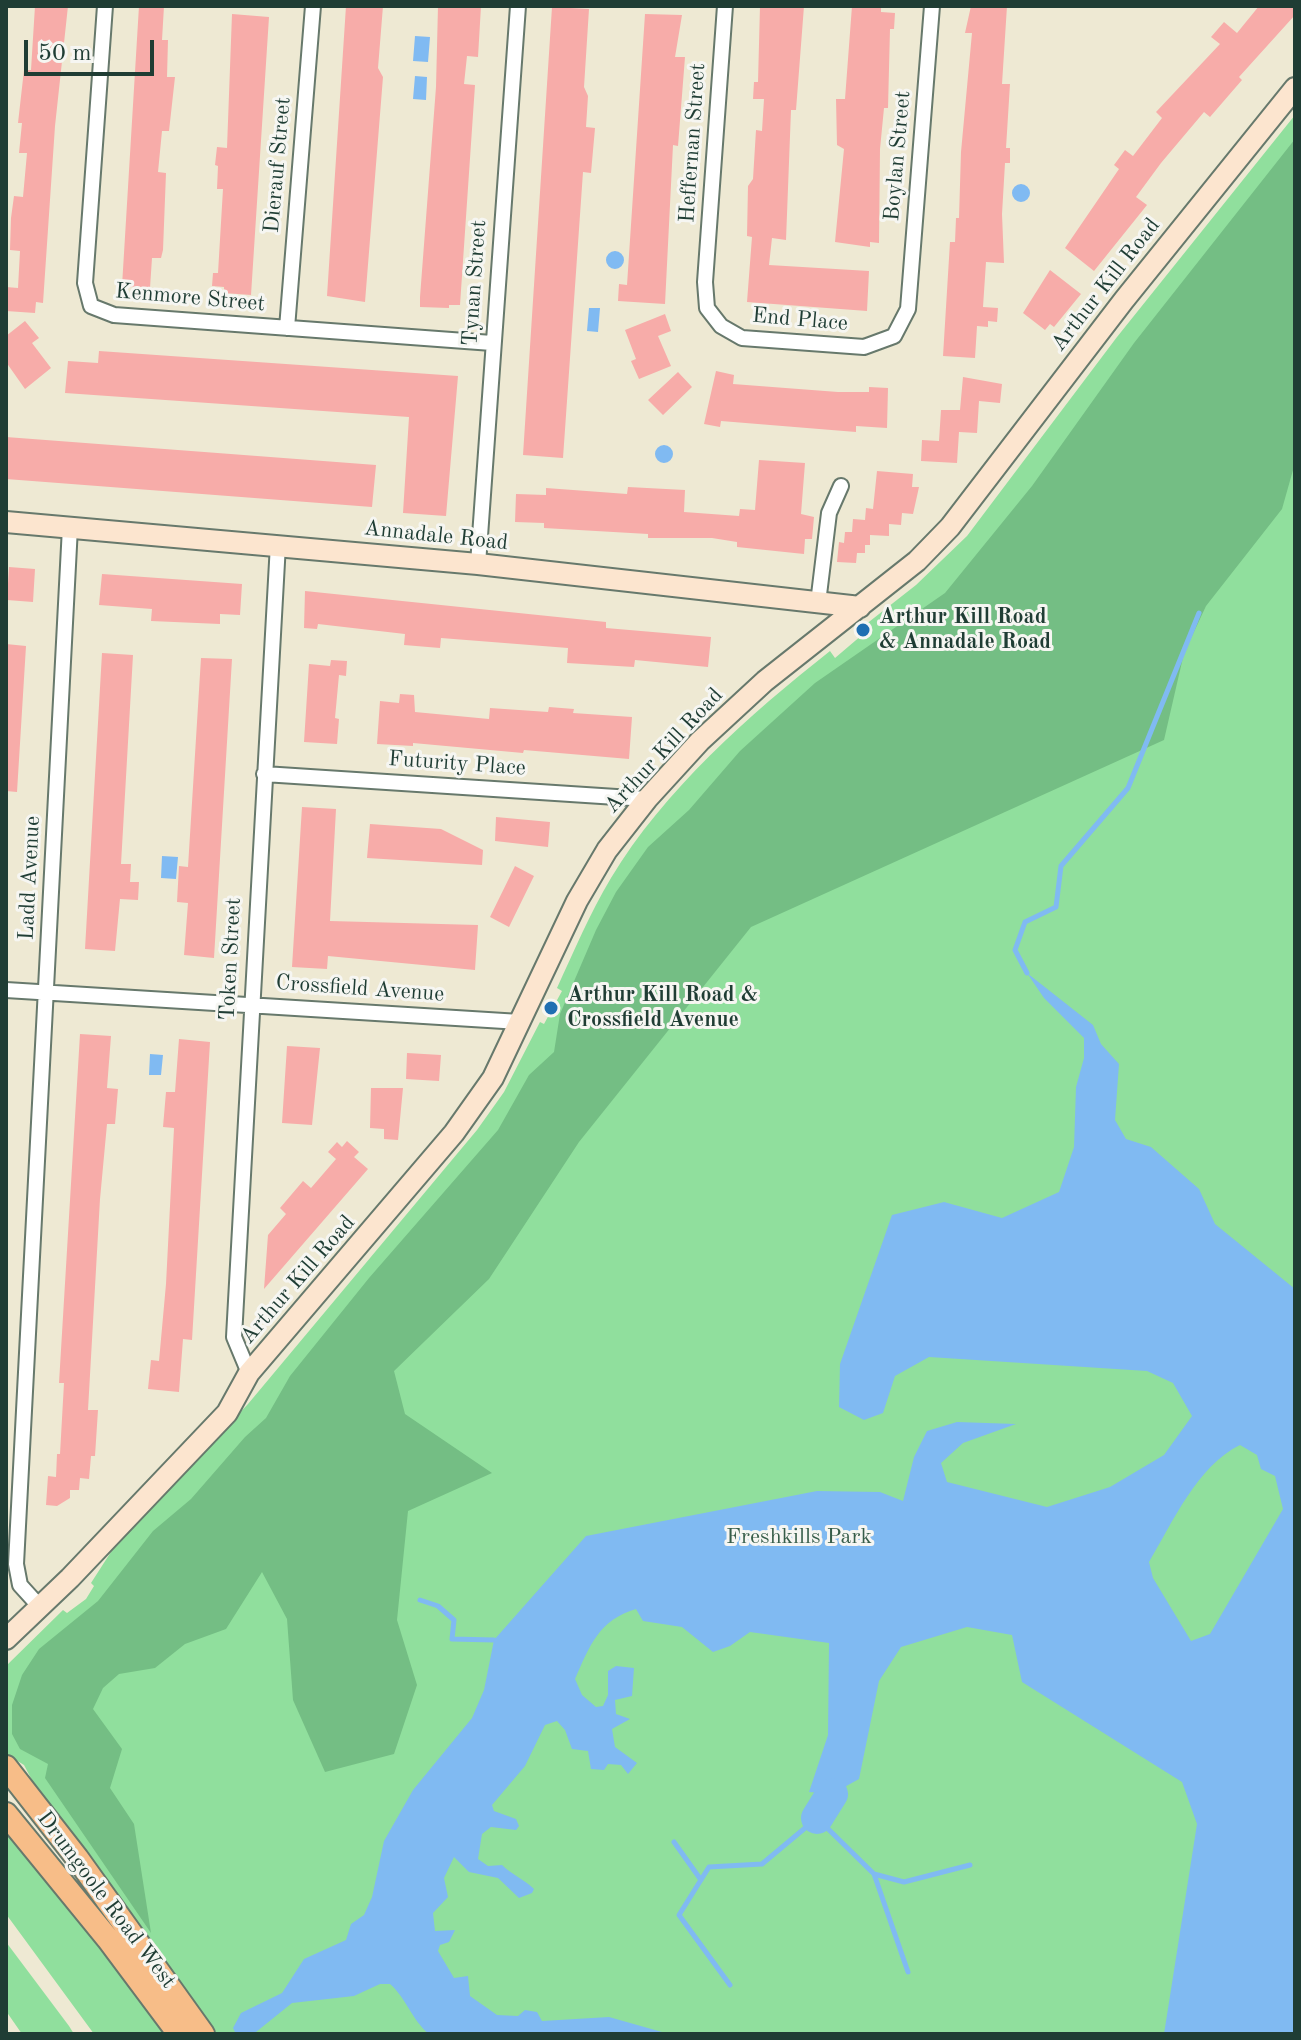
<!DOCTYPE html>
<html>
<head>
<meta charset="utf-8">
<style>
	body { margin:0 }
	#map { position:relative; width:1301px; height:2040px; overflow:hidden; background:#eee9d3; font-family:"Old Standard TT",serif }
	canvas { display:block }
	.frame { position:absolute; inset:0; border:8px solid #1f3d34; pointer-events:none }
	.scale { position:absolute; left:24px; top:40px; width:130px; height:36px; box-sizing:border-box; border:4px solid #1f3d34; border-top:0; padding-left:10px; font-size:24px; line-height:28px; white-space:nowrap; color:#1f3d34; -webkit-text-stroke:6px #f6f6f2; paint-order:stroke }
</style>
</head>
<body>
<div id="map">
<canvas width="1301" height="2040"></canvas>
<div class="frame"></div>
<div class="scale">50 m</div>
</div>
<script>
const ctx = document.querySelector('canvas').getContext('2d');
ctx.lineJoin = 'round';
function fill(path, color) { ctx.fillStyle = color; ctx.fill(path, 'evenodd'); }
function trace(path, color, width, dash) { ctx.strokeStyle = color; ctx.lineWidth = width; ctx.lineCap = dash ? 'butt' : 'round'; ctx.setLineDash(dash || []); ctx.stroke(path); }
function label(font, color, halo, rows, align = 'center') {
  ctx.font = font + ' "Old Standard TT",serif'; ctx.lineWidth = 6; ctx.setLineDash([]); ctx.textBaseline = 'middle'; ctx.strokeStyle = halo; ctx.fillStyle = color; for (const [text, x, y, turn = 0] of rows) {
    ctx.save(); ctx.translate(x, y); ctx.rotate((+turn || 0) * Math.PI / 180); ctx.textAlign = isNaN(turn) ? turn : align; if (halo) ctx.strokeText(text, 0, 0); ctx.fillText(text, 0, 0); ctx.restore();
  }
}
const green = new Path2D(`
	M1295,115V2034H213L31,1787L34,1784L24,1765L6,1754V1666L63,1610L67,1613L86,1599L94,1586L91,1583L118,1541L248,1404L477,1130L504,1092L540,1022L544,1024L562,991L557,988C574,951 590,913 611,878C664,790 749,715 830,651L835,658L862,635L865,625L916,585L967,536L1117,337Z
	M6,1832L104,1951L166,2034H94L6,1914Z
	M6,1942L69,2026L74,2034H22L6,2011Z`);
const forest = new Path2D(`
	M1295,139V463L1282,509L1206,606L1184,653L1164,740L751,927L579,1142L489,1279L394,1371L405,1414L492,1473L408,1511L397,1620L417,1685L394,1754L325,1772L293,1700L287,1619L262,1572L226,1629L185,1644L155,1668L119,1674L103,1688L93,1709L122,1749L110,1788L134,1824L151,1933L45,1778L48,1764L20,1749L12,1734V1705L22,1675L39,1649L98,1601L153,1531L191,1499L245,1437L266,1418L290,1376L369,1278L498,1130L529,1075L554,1052L560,1014L596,930L616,892L648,847L689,810L740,751L815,683L945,593L1032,486L1134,343Z`);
const water = new Path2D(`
	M415,36L430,37L428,62L413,61Z
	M415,76L427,77L426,100L413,99Z
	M1012 193a9 9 0 1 1 18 0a9 9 0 1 1-18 0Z
	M606 260a9 9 0 1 1 18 0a9 9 0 1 1-18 0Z
	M589,308H600L598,332L587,331Z
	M655 454a9 9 0 1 1 18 0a9 9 0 1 1-18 0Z
	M162,856L178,857L176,879L161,878Z
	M1027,973L1093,1025L1101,1044L1119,1064L1115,1120L1126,1139L1151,1147L1199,1189L1215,1224L1295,1289V2034H1164L1197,1824L1182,1782L1022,1682L1012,1635L967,1627L901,1647L879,1681L859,1779L832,1794L809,1792L828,1735L829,1643L750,1632L730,1646L713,1652L682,1627L643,1621L636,1609C599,1620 590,1645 575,1679L582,1695L596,1707L603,1706L608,1695V1671L616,1666L634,1668L632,1696L615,1700L616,1714L630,1719L612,1729L615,1747L637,1763L628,1774L621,1765L608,1764L604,1770L591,1769L588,1751L572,1749L565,1730L557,1721L545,1725L525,1766L492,1805L494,1811L516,1819L519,1826L516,1830L491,1827L482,1834L478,1859L488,1866L502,1865C512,1875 524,1879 534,1889L532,1893L519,1898L498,1878L469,1872L454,1857L444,1878L448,1897L433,1913L435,1931L455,1930L449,1942L440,1945L438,1951L454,1978L468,1976L470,1996L497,2015L518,2016L525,2010L537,2012L542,2021L609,2017L669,2034H429C411,2019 407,1999 390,1984H380L354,1996L292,2003L256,2032L236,2034L233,2028L241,2013L282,1993L304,1959L346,1940L351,1924L364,1915L372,1897L384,1841L413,1790L472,1718L484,1690L494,1640L586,1536L817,1491L880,1492L903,1501L914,1457L927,1431L957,1422L1016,1424L963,1443L941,1463L947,1482L1047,1507L1110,1487L1164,1455L1192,1416L1173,1383L1147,1371L929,1357L895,1376L883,1413L864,1420L839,1407L840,1364L892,1215L944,1202L1002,1218L1059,1192L1074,1147L1076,1087L1084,1058V1038L1044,998ZM1240,1445L1257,1455L1261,1469L1275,1476L1283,1509L1210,1634L1191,1641L1153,1578L1149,1562C1173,1522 1197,1466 1240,1445Z
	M150,1054L163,1055L161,1075H149Z`);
const stream = new Path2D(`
	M1027,973L1015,950L1025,922L1056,907L1061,866L1128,788L1199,613
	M420,1600L438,1606L454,1620L452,1639L494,1640
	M674,1842L701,1880
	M874,1874L904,1882L970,1865
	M730,1985L679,1915L709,1867L762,1864L817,1818L874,1874L908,1972`);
const river = new Path2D(`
	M817,1818L832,1794`);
const building = new Path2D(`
	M35,6H68L55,126L43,303L36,302L35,313L6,311V287L18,288L20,251L10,250L11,218L14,196L23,197L27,153H19L22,123H18L24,70H31Z
	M139,6H164L162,40H168L167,77H175L169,131H162L158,172L166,173L163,250L161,258H152L150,288L122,286Z
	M346,6H383L378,68L383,77L365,302L327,296Z
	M438,6H481L478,57L467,56L464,84L475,85L460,305H449V308L420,307V297L436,87Z
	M760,6H804L796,110H791L786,240L772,238L769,265L869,271L867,311L747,302L752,237L747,236L748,186L753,179L756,130L762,131L764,99H753L754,82H758Z
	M852,6H881V12L895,13L894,29H890L888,108H884L880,149L879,243L870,242V247L835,242L844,149L837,145L836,99H845Z
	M971,6H1007L1002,84H1010L1006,148H1010V163H1005L1002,214L1004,263L986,262L983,307L998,308L997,322L988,321V327L977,326L975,358L943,356L950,242H955L956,218H959L961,152L972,33H965Z
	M1259,6H1295V15L1239,77L1242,80L1229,95L1210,117L1204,112L1161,163L1136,197L1147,205L1094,271L1065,248L1119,169L1114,165L1125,150L1133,156L1162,118L1156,112L1220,44L1211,37L1224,22L1237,33Z
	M552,7L589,9L584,87L588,96L586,127L595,128L591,173L583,172L563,458L523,455Z
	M232,14L269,17L251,295L224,293V287L212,286L213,273H218L223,189H217L218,166L215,165L217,147L227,148Z
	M645,14L682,15L675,57H685L678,146L673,145L665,304L618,301L619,284L627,285Z
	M1050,270L1081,294L1054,327L1050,324L1045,330L1023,313Z
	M665,314L671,331L658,336L671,366L639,379L631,361L636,359L625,330Z
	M25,321L39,338L32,343L51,368L25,389L6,362V336Z
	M99,351L458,376L446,516L403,513L409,417L65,393L68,361L98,363Z
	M716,371L734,375L733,384L838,392H869V387L888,388L887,428L856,426V432L721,421L720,427L704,424Z
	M678,372L692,387L663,415L648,400Z
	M963,377L1002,384L1000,403L979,401L977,433L959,432L957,463L921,461L922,440L939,441L941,410H960Z
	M6,437L376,465L372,507L6,479Z
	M759,460L805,463L801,514L814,517L812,539H805L804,554L737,547V542L712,538H648V534L544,528V523L515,522L516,494L546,495V488L627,494L628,487L685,490L684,512L739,516L740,509L755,510Z
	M877,471L913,474L912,487H919L913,514L902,513L901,525L889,524V536L870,535V545H865V553H857L856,563L837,562L839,542L844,543L845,532H852L853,519L865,520L866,508L873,509Z
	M9,567L35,569L33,602L7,600Z
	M102,574L242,584L240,615L220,614V624L151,621L152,609L99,605Z
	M305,591L606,622V628L711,637L708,667L635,660L634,667L567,663L568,648L441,638L440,648L404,645L405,634L318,624L317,629L304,628Z
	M6,644L26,646L17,792L6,791Z
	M102,653L133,655L121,864H131L130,882H139L138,900L120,899L115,951L85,949Z
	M201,658L232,659L214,958L184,955L188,903L177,902L179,866L188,867Z
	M331,660L347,661L346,676L339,675L335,718L339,719L337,744L304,742L309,664L330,666Z
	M400,694L414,695L415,712L489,719L490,708L548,712L549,707L574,709L573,713L632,717L629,759L524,750L523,753L413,743V746L377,744L380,701L399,703Z
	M302,807L336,809L330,921L478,925L475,970L328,956L327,969L292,967Z
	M496,817L550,822L548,847L495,841Z
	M370,824L441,829L483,850L482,865L367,858Z
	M515,866L534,876L509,927L490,917Z
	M80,1034L111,1036L107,1088L118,1089L115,1124H107L100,1199L88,1410H98L95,1456H91L89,1479L80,1478L79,1490H70V1498L57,1506L46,1505L48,1476L56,1477L57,1454H60L64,1383H59Z
	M179,1039L210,1042L192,1340L183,1339L179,1392L148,1389L151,1360L159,1361L166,1284L174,1128L163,1127L166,1092H175Z
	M287,1046L320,1048L312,1125L282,1123Z
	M407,1053L441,1055L439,1081L406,1079Z
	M371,1088H403L398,1140L384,1139V1129L370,1128Z
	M347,1141L359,1152L354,1157L368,1169L264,1289L268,1235L286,1214L280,1208L303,1181L311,1188L336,1159L328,1152L337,1142L342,1147Z`);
const street = new Path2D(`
	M105,6L85,283L91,306L114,315L492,343
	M725,6L705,282L707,308L721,326L742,338L864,347L894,336L908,309L932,6
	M287,328L313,6
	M478,564L518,6
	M818,603L829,513L841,486
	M264,774L647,799
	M6,990L520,1022
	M249,1373L234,1337L278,544
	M40,1607L20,1585L16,1564L70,527`);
const secondary = new Path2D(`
	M6,522L478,564L860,607
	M6,1639L70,1578L227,1413L249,1373L454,1133L493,1078L577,901L607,850L647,799L700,741L765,681L917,561L950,527L1124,300L1295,88`);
const primary = new Path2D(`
	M6,1767L77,1858L203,2034
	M6,1814L108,1939L179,2034`);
const markers = [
	[863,630,8,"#1f6fb2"],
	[551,1008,8,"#1f6fb2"]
];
const streetNames = [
	["Heffernan Street",693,143,-86],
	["Boylan Street",898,156,-85],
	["Dierauf Street",278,165,-85],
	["Tynan Street",475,283,-86],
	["Arthur Kill Road",1106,285,-52],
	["Kenmore Street",190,298,5],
	["End Place",800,320,5],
	["Annadale Road",436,536,6],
	["Arthur Kill Road",664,751,-47],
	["Futurity Place",457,764,4],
	["Ladd Avenue",30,878,-87],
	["Token Street",231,959,-87],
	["Crossfield Avenue",360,989,4],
	["Arthur Kill Road",298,1280,-49],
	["Drumgoole Road West",106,1900,53]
];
const poiNames = [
	["Arthur Kill Road",879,617],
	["& Annadale Road",879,642],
	["Arthur Kill Road &",567,995],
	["Crossfield Avenue",567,1020]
];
const parkNames = [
	["Freshkills Park",799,1537]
];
fill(green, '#90df9d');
fill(forest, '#74be84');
fill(water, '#80baf2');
trace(stream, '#80baf2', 5);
trace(river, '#80baf2', 32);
fill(building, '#f7aca9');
trace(street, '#67796c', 18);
trace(secondary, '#67796c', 24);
trace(primary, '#67796c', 26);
trace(street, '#fff', 14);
trace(secondary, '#fce5cf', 20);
trace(primary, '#f7bd88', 22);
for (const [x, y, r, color] of markers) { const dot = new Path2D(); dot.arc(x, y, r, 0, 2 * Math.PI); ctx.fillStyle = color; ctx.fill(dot); trace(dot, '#f6f6f2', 3); }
label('22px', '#1f3d34', '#f6f6f2', streetNames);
label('bold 22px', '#1f3d34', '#f6f6f2', poiNames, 'left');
label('22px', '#365d49', '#f6f6f2', parkNames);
</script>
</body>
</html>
